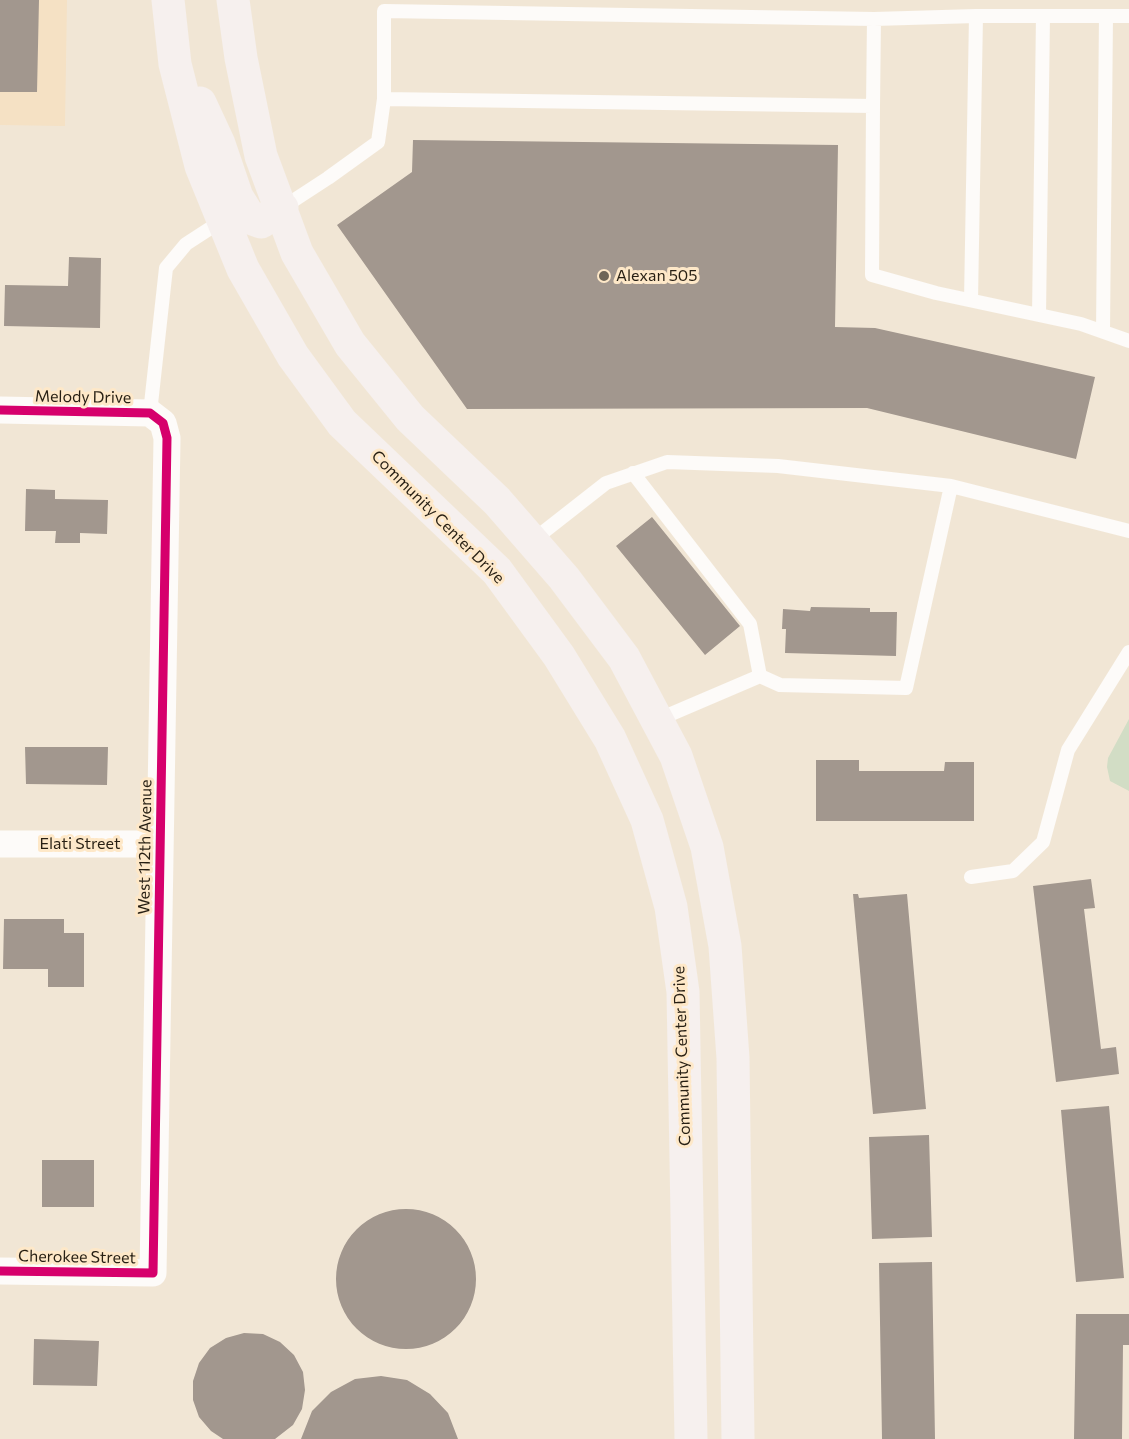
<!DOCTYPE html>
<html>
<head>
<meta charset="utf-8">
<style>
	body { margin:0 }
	canvas { display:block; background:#f1e6d5 }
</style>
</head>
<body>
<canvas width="1129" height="1439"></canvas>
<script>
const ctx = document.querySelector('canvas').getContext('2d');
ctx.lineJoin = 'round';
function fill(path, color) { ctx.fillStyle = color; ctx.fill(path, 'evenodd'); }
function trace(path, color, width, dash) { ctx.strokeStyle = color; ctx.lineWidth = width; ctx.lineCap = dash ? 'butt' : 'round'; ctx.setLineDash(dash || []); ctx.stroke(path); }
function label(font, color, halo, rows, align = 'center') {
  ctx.font = font + ' Commissioner,sans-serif'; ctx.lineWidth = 6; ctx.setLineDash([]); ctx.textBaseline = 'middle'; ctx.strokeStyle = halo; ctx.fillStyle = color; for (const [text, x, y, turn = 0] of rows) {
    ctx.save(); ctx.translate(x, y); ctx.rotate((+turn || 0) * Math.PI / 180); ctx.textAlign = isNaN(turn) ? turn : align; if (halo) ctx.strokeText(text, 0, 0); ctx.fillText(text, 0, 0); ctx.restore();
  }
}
const built = new Path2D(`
	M0,0H67L65,126L0,125Z`);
const green = new Path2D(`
	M1129,719V791L1110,781L1107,767L1108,758Z`);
const building = new Path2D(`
	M0,0H39L37,92H0Z
	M413,140L838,145L835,327L875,328L1095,377L1076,459L867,408L467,409L337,225L412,172Z
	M69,257L101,258L100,328L4,326L5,285L68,286Z
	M26,489L55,490V499L108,500L107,534L80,533V543H55L56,531H25Z
	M652,517L740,626L705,655L616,546Z
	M811,607L870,608V612H897L896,656L785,653L786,629H782L783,609L810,611Z
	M25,747H108L107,785L26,784Z
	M816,760H859V771H944L945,762H974V821H816Z
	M1091,879L1095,908L1084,909L1101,1049L1116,1047L1119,1074L1056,1082L1033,886Z
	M853,894H858L859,898L907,894L926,1109L873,1114Z
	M4,919H64V933H84V987H48V969H3Z
	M1109,1106L1124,1278L1076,1282L1061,1110Z
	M929,1135L932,1237L872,1239L869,1137Z
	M42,1160H94V1207H42Z
	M336 1279a70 70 0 1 1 140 0a70 70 0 1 1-140 0Z
	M932,1262L935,1439H882L879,1263Z
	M1076,1314H1129V1345H1123L1122,1439H1074Z
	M244,1333L263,1334L280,1342L294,1355L303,1372L305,1390L302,1409L293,1425L275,1439H223L211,1431L199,1417L193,1400V1381L199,1363L210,1348L226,1338Z
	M34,1339L99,1341L97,1386L33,1385Z
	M381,1376L407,1380L430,1394L448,1413L458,1439H301L312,1411L331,1392L355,1379Z`);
const lane = new Path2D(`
	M1129,16H976L874,19L384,11V99L873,106L872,275L936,293L1081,324L1129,341
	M873,106L874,19
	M282,208L328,178L378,142L384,99
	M971,300L976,16
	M1039,315L1043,16
	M1103,331L1106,16
	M150,413L166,268L186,244L223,220
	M633,473L750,624L760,676L657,720
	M532,541L606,483L667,462L778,466L951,486L1129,531
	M760,676L780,685L906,688L951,486
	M971,877L1013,871L1043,842L1068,750L1129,652`);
const street = new Path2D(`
	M0,410L150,413L163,423L167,438L153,1273L0,1271
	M0,844H160`);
const secondary = new Path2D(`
	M168,0L175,64L201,166L243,269L293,356L342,423L497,571L559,656L610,739L647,820L671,907L683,992L691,1439
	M233,0L241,58L261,156L297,253L350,344L410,418L497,501L564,578L624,658L676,756L707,847L725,946L733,1058L738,1439
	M200,103L219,144L237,197L250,218L261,222L282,208`);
const cycleway = new Path2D(`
	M0,410L150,413L163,423L167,438L153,1273L0,1271`);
const markers = [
	[604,276,6,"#6e6557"]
];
const poiNames = [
	["Alexan 505",616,276]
];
const streetNames = [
	["Melody Drive",83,397,1],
	["Community Center Drive",438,517,45],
	["Elati Street",80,844],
	["West 112th Avenue",145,847,-89],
	["Community Center Drive",682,1056,-92],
	["Cherokee Street",77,1257,1]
];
fill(built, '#f5e1c4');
fill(green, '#d2ddc5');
fill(building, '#a2978e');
trace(lane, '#fdfbf9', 14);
trace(street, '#fdfbf9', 27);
trace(secondary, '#f6f0ee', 33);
trace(cycleway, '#d6006c', 9);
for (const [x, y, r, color] of markers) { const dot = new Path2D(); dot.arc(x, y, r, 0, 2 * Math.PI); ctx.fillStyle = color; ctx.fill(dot); trace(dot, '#fee8c8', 2); }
label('16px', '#271f13', '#fee8c8', poiNames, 'left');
label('16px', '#271f13', '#fee8c8', streetNames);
</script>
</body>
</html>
